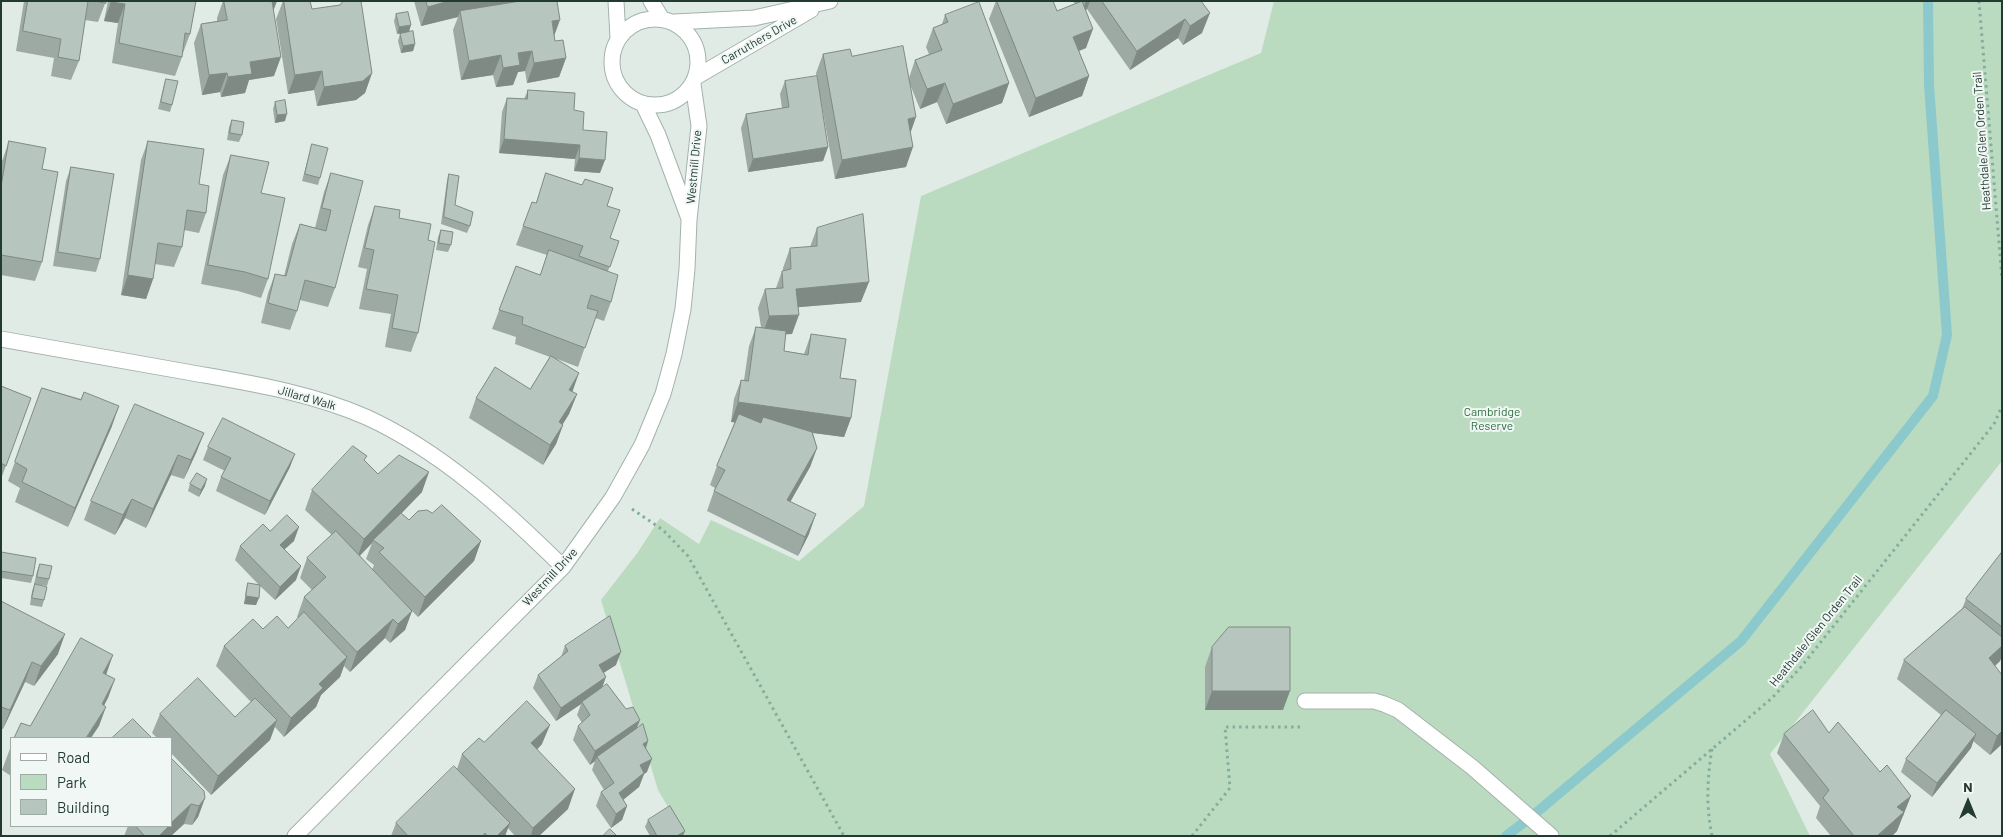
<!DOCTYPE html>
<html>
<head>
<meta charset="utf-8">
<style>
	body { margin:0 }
	#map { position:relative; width:2003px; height:837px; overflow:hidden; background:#e1ebe5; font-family:Barlow,sans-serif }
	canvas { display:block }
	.frame { position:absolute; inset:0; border:2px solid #223a32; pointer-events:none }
	.legend { position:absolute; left:10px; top:737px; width:162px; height:90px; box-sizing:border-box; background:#f1f7f4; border:1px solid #9eaba6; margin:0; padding:6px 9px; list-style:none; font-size:15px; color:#223a32 }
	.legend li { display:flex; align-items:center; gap:10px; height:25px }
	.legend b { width:25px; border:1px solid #9eaba6 }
	.north { position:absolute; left:1943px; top:777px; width:50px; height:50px; -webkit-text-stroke:4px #f1f7f4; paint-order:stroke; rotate:0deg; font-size:14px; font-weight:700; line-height:20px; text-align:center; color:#223a32 }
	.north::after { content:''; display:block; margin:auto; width:18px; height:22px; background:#223a32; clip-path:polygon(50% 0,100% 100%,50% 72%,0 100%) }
</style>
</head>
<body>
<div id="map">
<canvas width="2003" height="837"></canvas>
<div class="frame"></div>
<ul class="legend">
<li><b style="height:6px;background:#fff"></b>Road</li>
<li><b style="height:14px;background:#bbdbc0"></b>Park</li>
<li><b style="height:14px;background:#b6c5be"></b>Building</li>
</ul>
<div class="north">N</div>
</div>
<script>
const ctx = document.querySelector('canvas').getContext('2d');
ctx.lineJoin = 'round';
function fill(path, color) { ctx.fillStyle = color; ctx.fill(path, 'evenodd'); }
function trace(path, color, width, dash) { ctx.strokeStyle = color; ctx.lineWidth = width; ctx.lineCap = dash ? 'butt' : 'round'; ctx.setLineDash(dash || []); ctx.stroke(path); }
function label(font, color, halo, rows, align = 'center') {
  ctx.font = font + ' Barlow,sans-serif'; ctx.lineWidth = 4; ctx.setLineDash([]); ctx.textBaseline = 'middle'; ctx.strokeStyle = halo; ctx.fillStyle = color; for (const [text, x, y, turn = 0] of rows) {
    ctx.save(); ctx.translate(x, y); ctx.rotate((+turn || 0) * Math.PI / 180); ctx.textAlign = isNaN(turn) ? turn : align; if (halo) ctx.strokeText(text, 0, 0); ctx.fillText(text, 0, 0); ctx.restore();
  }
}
const green = new Path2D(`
	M1274,1H2002V461L1770,754L1810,836H685L658,790L601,600L638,552L660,518L699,544L711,520L799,561L864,506L921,196L1261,53Z`);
const stream = new Path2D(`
	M1506,836L1531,817L1741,641L1933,396L1947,335L1929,85L1928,1`);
const path = new Path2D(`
	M1979,1L2002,279
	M632,509L663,530L688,556L844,836
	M1712,749C1707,779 1706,806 1712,836
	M1192,836L1230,788L1225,727H1302
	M1610,836L1772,698L1801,667L1994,424L2002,406`);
const service = new Path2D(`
	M1305,701H1374L1384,704L1398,710L1472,767L1551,836`);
const minor = new Path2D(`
	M616,1L618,38
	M651,1L662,19
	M612 62a43 43 0 1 1 86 0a43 43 0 1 1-86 0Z
	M674,22L754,18L830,1
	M696,77L811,10
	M643,104L658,135L688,216
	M1,339C63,350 125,361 187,372C248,383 309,392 366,417C441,451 505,510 563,567
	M295,836L563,567L613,497L642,445L663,394L674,354L683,309L687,269L689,220L699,126L693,84`);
const wall = new Path2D(`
	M24,1H106L98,22L85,20L79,61L71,80L51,76L54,58L16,51Z
	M108,1H196L190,34L183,53H182V57L175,76L112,63L118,23L104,21Z
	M223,1H277L273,10L274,76L249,80L245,93L221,97L220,92L202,95L194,43L201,24L217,21V18Z
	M283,1H310L312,9L372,73L365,93L356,100L317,106L314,90L288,94L276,19Z
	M414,1H520L554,35L555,41L566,58L559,77L527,83L525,71L518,72L513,85L496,87L493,75L461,80L453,30L458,17L421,26Z
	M996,1H1053L1057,11L1075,4L1073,1H1201L1202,33L1183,45L1178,38L1130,70L1087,9L1086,10V48L1079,51L1089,76L1082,96L1029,117L989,19Z
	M408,12L397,34L394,21L396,14Z
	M945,15L1009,83L1002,103L946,124L937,102L920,109L909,82L910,133L906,167L835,179L816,73L823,54L852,56L909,78L915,60L929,54L926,47L933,28L942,24Z
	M400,34L415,44L413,51L401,53L398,41Z
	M166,79L172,105L170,112L158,109L164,86Z
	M785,81L828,147L823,161L748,172L741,128L746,114L782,108L780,94Z
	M528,90L574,110L583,130L600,173L574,171L575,159L499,153L502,112L507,98L524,99Z
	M275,102L285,121L275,123L273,109Z
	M232,120L242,135L239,142L227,140L229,127Z
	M9,141L42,169V262L35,281L1,275V166L2,161Z
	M148,141L199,184L206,213L199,233L184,230L182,247L174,267L155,264L153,279L146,299L121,295L141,160Z
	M312,144L320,178L318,185L302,181Z
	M231,155L261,193L268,279L261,298L238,291L201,284L223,175Z
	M71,167L100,259L96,272L53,266L66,181Z
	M331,173L335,288L328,307L300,300L297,311L290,330L261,323L268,293L275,274L284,276L292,244L300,224L324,230L315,228L324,192Z
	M546,173L607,206L610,238L619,241L608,271L611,302L604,321L595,318L578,367L557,359L572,392L577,394L569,414L563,424V425L556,444L543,465L469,418L476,398L530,389L550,357L515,344L516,337L492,329L516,266L540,275L547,255L516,245L532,202L536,203Z
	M449,174L455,205L470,226L467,233L441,224L447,181Z
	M375,206L399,218L428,240L418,333L411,352L385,347L391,314L359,309L367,269L358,267L368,225Z
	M817,228L861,302L798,307L792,334H786L784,351L804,354L811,334L840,378L851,418L844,437L813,433L817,448L810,467L790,502L809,534L798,556L707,511L715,488L710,485L717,466L735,422H731L734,399L741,380H744L749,346L756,327H761L758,308L765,289L776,288L782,271H783V268L790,248L810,247Z
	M441,230L451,245L448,252L436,250L438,237Z
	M1,386L31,398L1,479Z
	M42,388L81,399L84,392L112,426L68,527L15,502L20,488L8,481Z
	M204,433L196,453L184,479L171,475L146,528L125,518L115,535L84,520L91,501Z
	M208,447L290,467L265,515L216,491L221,477L225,471L203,460Z
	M365,461L378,474L422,492L401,513L409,520L432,513L481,541L474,561L418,617L408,607L412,611L405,630L390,643L385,638L350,672L344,666L340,677L321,695L316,707L284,737L275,727L270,740L211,795L171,753V738H157L152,733L160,714L235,717L251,702L216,666L224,646L263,629L288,628L298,618L297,617L304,597L312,590L300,578L307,558L332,535L305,510L312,490ZM372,543L366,559L374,565L372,570L360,556Z
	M190,484L205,486L199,497L188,491Z
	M270,531L294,541L284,549L296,580L275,600L260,586L256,605L244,604L246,590L248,583L259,585L235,560L240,546Z
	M1,552L33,576L31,583L1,578Z
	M2002,552V656L2000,661L1995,666L2002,744L1990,755L1973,741L1971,748L1932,797L1901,772L1906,759L1941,715L1897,679L1904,660L1962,609L1966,599Z
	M40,564L49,579L47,586L34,584L37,571Z
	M35,584L44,600L42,607L30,605L32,591Z
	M1,601L58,654L34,686L25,682L3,729H1Z
	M565,646L616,665L603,673L602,688L648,741L646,749L647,772L644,774L639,787L623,800L627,806L622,820L611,828L596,806L601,792L604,790L592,770L595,761L590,765L573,740L578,726L582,723L577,715L581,704L556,721L533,688L538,675L561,657Z
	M1212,647L1283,710H1205V667Z
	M1829,733L1880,772L1904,815L1902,816L1897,831L1892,836H1831L1816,818L1820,806L1777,753L1784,734Z
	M484,742L542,744L537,750L568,809L539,836H515L508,828L505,836H391L396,823L457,769L462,754Z
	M11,746V776L2,770Z
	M171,758L205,798L198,817L192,825L184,824L171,836H124L128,826H171Z
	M648,820L683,836H650L645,827Z`);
const shadedWall = new Path2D(`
	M271,1H277L271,17Z
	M449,1H520L460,11L458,17L421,26L428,7Z
	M1086,1H1090L1087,9L1081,14Z
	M111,2L125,4L118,23L104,21Z
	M1210,13L1202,33L1183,45L1190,26Z
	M1185,19L1178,38L1130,70L1137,51Z
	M560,20L553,39L552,21Z
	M411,25L409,32L397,34L399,27Z
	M1093,29L1086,48L1066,56L1073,37Z
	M415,44L413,51L401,53L403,46Z
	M532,51L525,71L518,72L513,85L496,87L503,68L518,53Z
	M501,55L493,75L461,80L469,61Z
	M281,57L274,76L249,80L245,93L221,97L228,77L250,62Z
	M566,58L559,77L527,83L534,63Z
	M322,71L314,90L288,94L295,75Z
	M227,73L220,92L202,95L209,75Z
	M372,73L365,93L356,100L317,106L324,87Z
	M1089,76L1082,96L1029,117L1036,98Z
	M945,83L937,102L920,109L927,89Z
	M1009,83L1002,103L946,124L953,104Z
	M287,114L285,121L275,123L277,115Z
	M916,117L909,137L908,119Z
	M504,139L580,145L575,159L499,153Z
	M828,147L823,161L748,172L753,159Z
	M913,147L906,167L835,179L842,160Z
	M579,158L605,160L600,173L574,171Z
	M128,275L153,279L146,299L121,295Z
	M869,282L861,302L789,308L796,289Z
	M799,315L792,334L762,336L769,316Z
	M579,373L572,393L569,390Z
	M577,394L569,414L552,441L559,422Z
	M738,402L851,418L844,437L760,426L763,417L760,426L731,422Z
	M119,406L112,426L68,527L75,508Z
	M563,425L556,444L543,465L550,445Z
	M204,433L196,453L184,479L191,460Z
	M817,448L810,467L780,520L787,500Z
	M295,454L290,467L265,515L270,501Z
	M178,455L171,475L146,528L153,509Z
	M429,472L422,492L375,541L373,540L372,543L357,558L364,539Z
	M207,479L205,486L199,497L201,490Z
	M132,499L125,518L115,535L123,515Z
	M816,514L809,534L798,556L805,537Z
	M299,527L294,541L275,558L280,545Z
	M481,541L474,561L418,617L425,597Z
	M301,566L296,580L275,600L280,587Z
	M246,596L259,598L256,605L244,604Z
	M412,611L405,630L390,643L398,624Z
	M393,619L385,638L350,672L357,652Z
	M65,634L58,654L34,686L41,666Z
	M2002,646V656L2000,661L1982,678L1989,658Z
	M621,652L616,665L594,679L599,665Z
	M113,655L106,675L103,673Z
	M347,657L340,677L321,695L316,707L284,737L291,718L319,684Z
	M32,662L25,682L3,729L10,710Z
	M606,677L601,691L582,702L581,704L556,721L561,708Z
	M115,679L108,698L95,723L102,704Z
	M1212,691H1290L1283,710H1205Z
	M106,707L99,726L91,738H86Z
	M277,720L270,740L211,795L218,776Z
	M640,720L635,733L597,757L595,761L590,765L595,751Z
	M550,725L542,744L524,762L531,743Z
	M2002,731V744L1990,755L1997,736Z
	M1976,734L1971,748L1932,797L1937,783Z
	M648,741L643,755V744Z
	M652,759L647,772L644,774L639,787L614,807L619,793L640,765Z
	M575,789L568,809L539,836H531L533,828Z
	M1911,796L1897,831L1892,836H1877L1897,807Z
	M205,798L198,817L192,825L199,806Z
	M191,804L184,824L171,836H159L169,826H171V823Z
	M627,806L622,820L611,828L616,814Z
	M510,823L505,836H497Z
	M685,831L683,836H677Z`);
const building = new Path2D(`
	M28,1H88L79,61L58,57L61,39L23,31Z
	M96,1H106V3Z
	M111,1H196L190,34L185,33L182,57L119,43L125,4L111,2Z
	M224,1H272L281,57L250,62L252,74L228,77L227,73L209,75L201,24L227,20Z
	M284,1H310L312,9L340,5L343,1H361L372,73L363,81L324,87L322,71L295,75Z
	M426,1H449L428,7Z
	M521,1H557L560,20L552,21L555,41L563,40L566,58L534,63L532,51L518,53L520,65L503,68L501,55L469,61L460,11Z
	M997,1H1053L1057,11L1082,1L1093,29L1073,37L1089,76L1036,98Z
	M1102,1H1201L1210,13L1190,26L1185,19L1137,51Z
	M979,2L1009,83L953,104L945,83L927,89L915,60L942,50L933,28L948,22L945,15Z
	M408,12L411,25L399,27L396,14Z
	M413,31L415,44L403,46L400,34Z
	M903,46L916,117L908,119L913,147L842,160L823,54L850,49L852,56Z
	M817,76L828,147L753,159L746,114L789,107L785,81Z
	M166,79L178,81L172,105L161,102Z
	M528,90L575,93L574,110L584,112L583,130L607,132L605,160L579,158L580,145L504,139L507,98L527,99Z
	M285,100L287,114L277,115L275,102Z
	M232,120L244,122L242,135L230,133Z
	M9,141L46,148L42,169L58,172L42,262L1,255V187Z
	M148,141L204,149L199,184L209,186L206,213L187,210L182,247L158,243L153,279L128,275Z
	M312,144L328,148L320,178L305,174Z
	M231,155L269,162L261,193L285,198L268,279L245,272L208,265Z
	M71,167L114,174L100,259L58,252Z
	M331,173L363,181L335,288L305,280L297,311L268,303L275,274L286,276L300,224L326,231L331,210L322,208Z
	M546,173L582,185L585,179L613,188L607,206L620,210L610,238L619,241L610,267L579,256L583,246L523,226L532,202L536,203Z
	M449,174L459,176L455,205L473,212L470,226L444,217Z
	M375,206L400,210L399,218L431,224L428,240L435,242L418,333L392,328L398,295L366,289L374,250L365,248Z
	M863,214L869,282L796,289L799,315L769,316L765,289L783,288L782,271L791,269L790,248L817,246V228Z
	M441,230L453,232L451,245L439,243Z
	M549,250L618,275L611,302L591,295L587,308L598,311L585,348L522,324L523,317L499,310L516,266L540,275Z
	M756,327L786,331L784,351L808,355L811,334L846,339L840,378L856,380L851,418L738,402L741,380L748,381Z
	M551,356L579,373L569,390L577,394L559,422L563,425L550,445L476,398L495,367L530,389Z
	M1,386L31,398L6,466L1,463Z
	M42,388L81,400L84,392L119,406L75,508L22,482L27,469L15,462Z
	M135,404L204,433L191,460L178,455L153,509L132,499L123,515L91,501Z
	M739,414L761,423L763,417L812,432L817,448L787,500L816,514L805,537L714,491L725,470L717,466Z
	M223,418L295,454L270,501L221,477L231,458L208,447Z
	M353,446L367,456L364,460L378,474L399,455L429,472L364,539L312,490Z
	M197,473L207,479L201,490L190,484Z
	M442,505L481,541L425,597L379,552L384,548L373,540L401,513L409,520L418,511L427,510L432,513Z
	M287,515L299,527L280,545L301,566L280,587L240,546L263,524L270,531Z
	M336,531L412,611L398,624L393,619L357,652L304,597L326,577L307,558Z
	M1,552L36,558L33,576L1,571Z
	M2002,552V627L1966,599Z
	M40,564L52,566L49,579L37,577Z
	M248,583L260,585L259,598L246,596Z
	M35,584L47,587L44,600L32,598Z
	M1,601L65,634L41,666L32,662L10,710L1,707Z
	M1965,607L2002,637V646L1989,658L2002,675V731L1997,736L1904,660Z
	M304,612L347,657L319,684L323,688L291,718L224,646L253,619L263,629L277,616L288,628Z
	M610,616L621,652L599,665L606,677L561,708L538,675L568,651L565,646Z
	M1229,627H1290V691H1212V647Z
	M81,638L113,655L103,673L115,679L102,704L106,707L86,738H14L21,723L30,726Z
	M198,678L235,717L255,698L277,720L218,776L160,714Z
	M607,684L626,709L633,707L640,720L595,751L578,726L590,715L582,702Z
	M527,701L550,725L531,743L575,789L533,828L462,754L479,738L484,742Z
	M1813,710L1829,733L1838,722L1880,772L1887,765L1911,796L1897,807L1904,812L1877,836H1854L1823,798L1829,790L1784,734Z
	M1946,710L1976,734L1937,783L1906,759Z
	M133,719L152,738H112Z
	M643,724L648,741L643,744L652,759L640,765L644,773L619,793L627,806L616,814L601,792L614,783L597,757Z
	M171,758L204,791L205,798L199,806L191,804L171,823Z
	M454,766L510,823L497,836H487L485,833L483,836H408L396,823Z
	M670,806L685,831L677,836H657L648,820Z
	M136,826H169L159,836H145Z
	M610,829L617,836H603Z`);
const streetNames = [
	["Carruthers Drive",759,40,-30],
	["Heathdale/Glen Orden Trail",1982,141,-94],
	["Westmill Drive",694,167,-85],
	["Jillard Walk",307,398,16],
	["Westmill Drive",550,577,-47],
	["Heathdale/Glen Orden Trail",1816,631,-51]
];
const parkNames = [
	["Cambridge",1492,412],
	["Reserve",1492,426]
];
fill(green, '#bbdbc0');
trace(stream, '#8bc9cd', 10);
trace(service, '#a4b2ac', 17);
trace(minor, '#a4b2ac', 17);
trace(path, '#83ad9c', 3, [2.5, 4]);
trace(service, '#fff', 15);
trace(minor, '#fff', 15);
fill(wall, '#9da9a3');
fill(shadedWall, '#7f8a85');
fill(building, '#b6c5be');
trace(building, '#7f8a85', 1);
label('12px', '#223a32', '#f1f7f4', streetNames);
label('12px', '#2e6f42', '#f1f7f4', parkNames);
</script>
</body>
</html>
